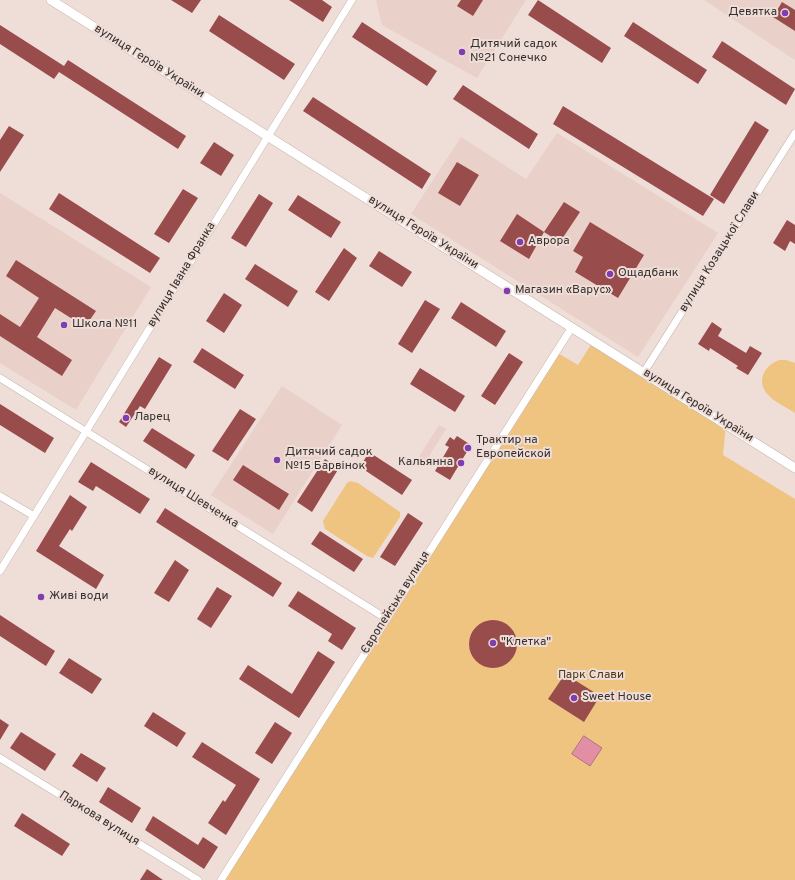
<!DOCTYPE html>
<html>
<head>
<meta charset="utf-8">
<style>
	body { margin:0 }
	canvas { display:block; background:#efddd8 }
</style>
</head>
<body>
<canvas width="795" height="880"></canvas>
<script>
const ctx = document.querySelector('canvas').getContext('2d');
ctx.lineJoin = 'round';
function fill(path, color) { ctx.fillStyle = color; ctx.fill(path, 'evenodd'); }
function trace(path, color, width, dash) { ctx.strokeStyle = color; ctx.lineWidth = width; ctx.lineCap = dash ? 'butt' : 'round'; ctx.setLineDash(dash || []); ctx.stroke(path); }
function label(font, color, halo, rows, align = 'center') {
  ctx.font = font + ' Overpass,sans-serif'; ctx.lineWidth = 4; ctx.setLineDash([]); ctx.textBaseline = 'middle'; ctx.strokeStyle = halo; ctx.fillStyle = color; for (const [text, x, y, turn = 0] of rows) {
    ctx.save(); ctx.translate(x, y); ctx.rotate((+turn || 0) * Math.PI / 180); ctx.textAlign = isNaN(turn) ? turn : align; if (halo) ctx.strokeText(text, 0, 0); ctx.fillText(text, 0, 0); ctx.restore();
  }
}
const built = new Path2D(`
	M376,0H526L477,78L382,25Z
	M704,0H795V60Z
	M557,133L718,233L638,357L411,214L461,137L526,179Z
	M0,193L151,287L76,410L0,363Z
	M282,386L342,425L273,534L211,495Z
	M439,425L446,429L423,466L416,462Z`);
const green = new Path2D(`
	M594,340L726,424L723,455L795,499V880H221L556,352L578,365Z
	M779,360H786L795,363V413C781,404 757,395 763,375C766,367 772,363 779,360Z
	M350,481L358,483L400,512V517L373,558L367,556L325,529L323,521L347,483Z`);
const water = new Path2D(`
	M584,736L602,748L590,766L572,754Z`);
const building = new Path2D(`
	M171,0H201L192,13Z
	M289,0H322L332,7L323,22Z
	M461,0H483L473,16L457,6Z
	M538,0L611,48L602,63L528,15Z
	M782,2L795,10V31L773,17Z
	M219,15L295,64L284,80L209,31Z
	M362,22L437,71L427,86L352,37Z
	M633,22L707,70L698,84L624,36Z
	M0,25L64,66L68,60L186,136L178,149L59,72L54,79L0,44Z
	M722,41L795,89L786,105L712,57Z
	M463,85L538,134L529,149L453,99Z
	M313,97L431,174L422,189L303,111Z
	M563,106L714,199L703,216L553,124Z
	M755,121L769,130L724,204L710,195Z
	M9,126L24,135L0,172V140Z
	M214,142L234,155L221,176L200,163Z
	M457,162L479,175L460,206L438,193Z
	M183,189L198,198L169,243L154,234Z
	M59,193L160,258L150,273L49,209Z
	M259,194L273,203L246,247L231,238Z
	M298,195L341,222L331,238L288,210Z
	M564,202L580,212L560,242L544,232Z
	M517,214L544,232L529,259L500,241Z
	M787,220L795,225V244L790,241L785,251L773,243Z
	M590,222L644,255L618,298L575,272L583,257L573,251Z
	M344,248L357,258L329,301L315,292Z
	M379,251L412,272L402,287L369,266Z
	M16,260L96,311L85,327L55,308L37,337L72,360L62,376L0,336V314L20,327L39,298L6,276Z
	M255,264L298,291L288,307L245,279Z
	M224,293L242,305L224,333L206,321Z
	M425,300L440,309L412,353L398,344Z
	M461,302L506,331L496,347L451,318Z
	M712,322L722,329L718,336L746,353L750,346L762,353L748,375L736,368L738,366L710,348L709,351L698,344Z
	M202,348L244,375L235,389L193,362Z
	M509,353L523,362L495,405L481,396Z
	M159,357L172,365L145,409L140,406L126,427L119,422Z
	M420,368L465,396L455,412L410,384Z
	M0,404L54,438L45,453L0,425Z
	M240,409L256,419L228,461L212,451Z
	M152,428L195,455L186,469L143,441Z
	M457,436L471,445L450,480L435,471L449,447L445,445L450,437L454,440Z
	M369,452L412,480L402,495L360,467Z
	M325,459L339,468L312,512L297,502Z
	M91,462L150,499L140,514L96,486L93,491L78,482Z
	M243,465L289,494L279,510L233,480Z
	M70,495L87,507L72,531L70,529L59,546L104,575L96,589L36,551Z
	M165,508L282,583L273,597L156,522Z
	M408,513L423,523L395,566L380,557Z
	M320,531L363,559L354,572L311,544Z
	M175,560L189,570L169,602L154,593Z
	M217,587L232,596L211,628L197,619Z
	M298,591L356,628L342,650L328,641L332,634L288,606Z
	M0,615L55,651L46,666L0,636Z
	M469 644a24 24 0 1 1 48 0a24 24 0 1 1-48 0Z
	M318,651L335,662L299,718L239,679L248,665L292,694Z
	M69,658L102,679L92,694L59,673Z
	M565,674L600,696L584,722L548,699Z
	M153,712L186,733L177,747L144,726Z
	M0,719L9,725L0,740Z
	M275,722L292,733L272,764L255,753Z
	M21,732L56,754L45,771L10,748Z
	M202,742L260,779L226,835L208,823L223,800L225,802L236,785L192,757Z
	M81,753L106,768L97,782L72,766Z
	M108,787L141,808L132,823L99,802Z
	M22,813L70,844L62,856L14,826Z
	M153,816L198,845L203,837L218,847L204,869L145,830Z
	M147,869L163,880H140Z`);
const minor = new Path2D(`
	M644,372L795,133
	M0,378L387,619
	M0,496L34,516
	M0,571L352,0
	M0,758L198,880
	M221,880L572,327`);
const tertiary = new Path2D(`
	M51,0L795,468`);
const markers = [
	[785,13,4,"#7e3db1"],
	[462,52,4,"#7e3db1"],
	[520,242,4,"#7e3db1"],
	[610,274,4,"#7e3db1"],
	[507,291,4,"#7e3db1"],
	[64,325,4,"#7e3db1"],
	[126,418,4,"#7e3db1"],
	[468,448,4,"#7e3db1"],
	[277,460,4,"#7e3db1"],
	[461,463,4,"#7e3db1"],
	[41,597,4,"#7e3db1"],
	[493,643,4,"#7e3db1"],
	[574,698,4,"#7e3db1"]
];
const poiNames = [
	["Девятка",777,13,"right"],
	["Дитячий садок",470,45],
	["№21 Сонечко",470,59],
	["Аврора",528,242],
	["Ощадбанк",618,274],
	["Магазин «Варус»",515,291],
	["Школа №11",72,325],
	["Ларец",134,418],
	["Трактир на",476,441],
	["Европейской",476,455],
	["Дитячий садок",285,453],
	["№15 Барвінок",285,467],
	["Кальянна",453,463,"right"],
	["Живі води",49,597],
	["\"Клетка\"",501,643],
	["Sweet House",582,698]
];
const streetNames = [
	["вулиця Героїв України",149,62,32],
	["вулиця Героїв України",423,233,32],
	["вулиця Козацької Слави",720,252,-58],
	["вулиця Івана Франка",182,275,-59],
	["вулиця Героїв України",698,406,32],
	["вулиця Шевченка",193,498,32],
	["Європейська вулиця",396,603,-58],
	["Паркова вулиця",99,819,32]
];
const parkNames = [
	["Парк Слави",591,676]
];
fill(built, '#e9d0c8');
fill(green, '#efc380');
fill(water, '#e28fa5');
trace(water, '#ae7281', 1);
fill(building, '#994c4c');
trace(minor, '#c7b7b1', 8);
trace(tertiary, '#c7b7b1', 10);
trace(minor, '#fff', 7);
trace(tertiary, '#fff', 9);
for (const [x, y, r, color] of markers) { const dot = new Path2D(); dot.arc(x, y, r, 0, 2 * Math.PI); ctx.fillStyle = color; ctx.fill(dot); trace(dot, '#efddd8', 1.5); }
label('12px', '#36302e', '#efddd8', poiNames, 'left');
label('12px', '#36302e', '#efddd8', streetNames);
label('12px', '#4c3819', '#efddd8', parkNames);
</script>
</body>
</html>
